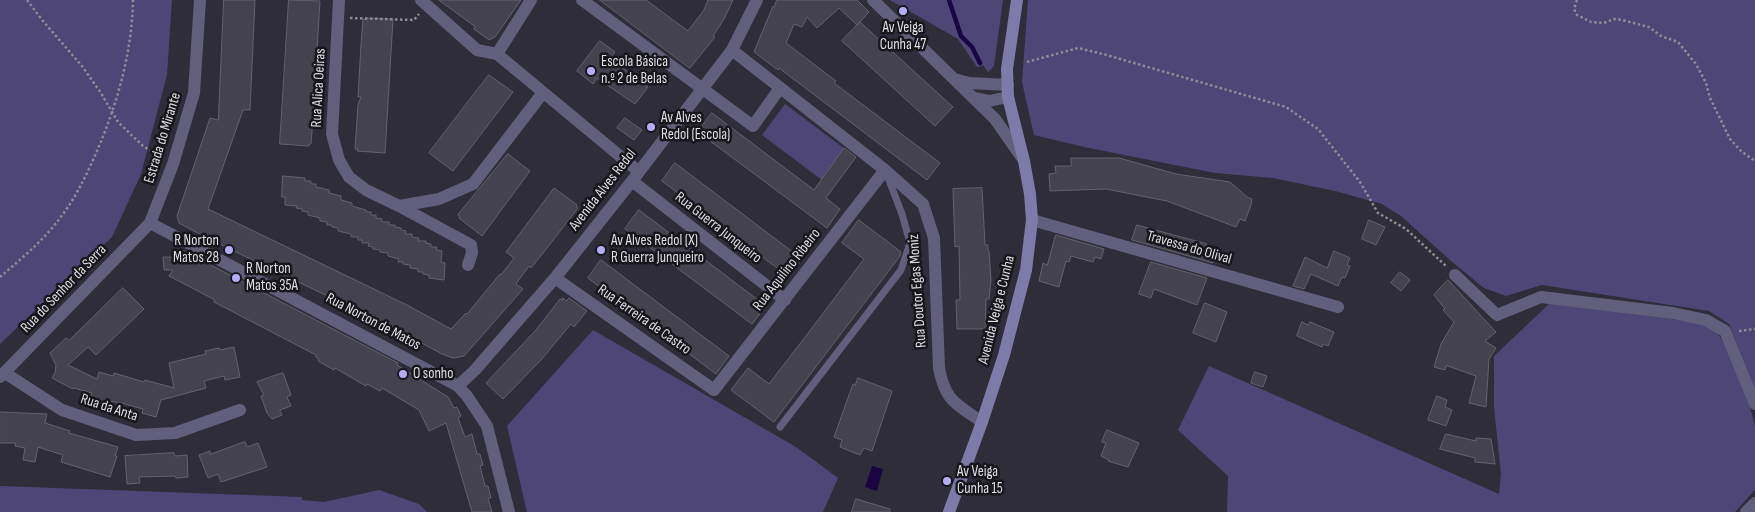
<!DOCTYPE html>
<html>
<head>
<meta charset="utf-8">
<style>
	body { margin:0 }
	canvas { display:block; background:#2e2d39 }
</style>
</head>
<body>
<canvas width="1755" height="512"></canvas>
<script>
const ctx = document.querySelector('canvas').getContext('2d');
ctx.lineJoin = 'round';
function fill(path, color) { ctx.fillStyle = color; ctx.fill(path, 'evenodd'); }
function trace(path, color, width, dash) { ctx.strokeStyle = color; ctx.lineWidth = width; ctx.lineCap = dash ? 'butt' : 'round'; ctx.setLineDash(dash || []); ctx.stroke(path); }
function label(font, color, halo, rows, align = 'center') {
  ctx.font = font + ' "Sofia Sans Condensed",sans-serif'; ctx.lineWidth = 5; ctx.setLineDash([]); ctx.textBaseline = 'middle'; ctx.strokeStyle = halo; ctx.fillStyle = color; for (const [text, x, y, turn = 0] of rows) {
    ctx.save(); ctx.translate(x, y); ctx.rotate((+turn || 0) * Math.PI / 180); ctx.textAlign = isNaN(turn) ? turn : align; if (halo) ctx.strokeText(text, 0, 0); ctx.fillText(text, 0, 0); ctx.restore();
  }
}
const green = new Path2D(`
	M0,0H172L167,75L141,174L112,237L0,344Z
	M890,0H1003L994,66L988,72L983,65L977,67L958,39Z
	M1028,0H1755V389L1729,324L1709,311L1542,285L1506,296L1484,288L1451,261L1401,216L1382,204L1335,191L1273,178L1215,173L1084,147L1034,135L1022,82Z
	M785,104L845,149L822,180L762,135Z
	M1550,303L1702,323L1716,330L1725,345L1750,407L1755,425V490L1735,512H1227L1228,476L1178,430L1209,366L1499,494L1501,474L1494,407V356Z
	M593,330L796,447L838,478L823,512H527L507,426Z
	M0,486L302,497V500L324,502L379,490L419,504L427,512H0Z`);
const water = new Path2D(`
	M872,466L883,469L877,491L865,487Z`);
const stream = new Path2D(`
	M949,0L961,36L972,47L980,63`);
const building = new Path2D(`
	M224,0H255L250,110H243L208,209L407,305L451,329L466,313L467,314L500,274L501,275L514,258L506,252L554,188L577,205L576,206L578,208L547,248L531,268L529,266L516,284L523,289L464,356L453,358L442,354L396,329L207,238L179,223L177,216L210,118L218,120Z
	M289,0L320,1L312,131L311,144H309V146L280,144Z
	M439,0H521L495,37L489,40L474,29L475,27Z
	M600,0H646L688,31L704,10L708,0H733L724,19L713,36L715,37L690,68Z
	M777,0H857L869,12L857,25L839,8L817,28L807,17L802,27L794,24L786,43L836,81L834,83L940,163L927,180L779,68L778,70L754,52L773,6L774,7Z
	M366,18L393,19L385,153L357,151L358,149H355L358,105L361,97H358L361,45L363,19H366Z
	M860,22L953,107L935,126L842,41Z
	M600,41L615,52L610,58L648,87L635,104L597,78L593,84L577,71Z
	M489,75L513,92L453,171L429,153Z
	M712,113L814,190L844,148L856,157L826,198L840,209L827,228L698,132Z
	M625,118L642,130L634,140L617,128Z
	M508,154L530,171L482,236L459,218L460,216L458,215Z
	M1071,158H1119L1176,174L1230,182L1247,197L1252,199L1251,205L1245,221L1240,219L1236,227L1167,201L1106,189L1050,191L1049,174L1056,173L1055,166H1071Z
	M675,163L802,259L789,277L662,181Z
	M283,176L305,178V181H311V184H316V187L329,190V193L341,196V200L352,203V206L366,210V212H371V215H376V218L382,219V222H389V225H395V227L401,228V230L406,231L405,234H412V237L419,238L418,241H426V243L431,244V247H437L436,250L442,251L441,262L445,263L444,280L429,278V275L423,274V272H418V269L410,268V265L403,264V262H398L399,259L388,256V253L380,252V250L373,249V247L368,246L369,243H362V240H358V237H351V234L338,231V228L332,227V225H327V222L320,221V218L308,215V212L302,211V209L296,208L297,206L285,205V197H282Z
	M982,188L985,245H988V250L989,251L991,280L989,299H986L985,329H957L956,300H960L959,246L955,247L953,189Z
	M639,210L766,306L752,324L625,229Z
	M859,220L901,252L900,256L774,422L731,390L748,368L769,384L809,332L864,259L842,243Z
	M1369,220L1385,227L1376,245L1362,239Z
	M1137,225L1207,244L1206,246L1213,248L1212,253L1216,254L1213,263L1132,240Z
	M1056,235L1104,249L1101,259L1095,257L1093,262L1071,256L1069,262L1066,261L1059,287L1039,281L1043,263L1047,265Z
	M182,250L398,363L397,365L448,397L454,408L457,407L461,416L458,418L465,437L472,434L477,454H480L483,465L480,466L485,486H488L491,498H488L492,512H472L446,423L429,431L419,410L382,388L380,391L367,384L366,386L335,368L334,370L318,361L319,359L316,357V355L214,302L215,300L169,276L173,270H164L163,257H179Z
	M1334,251L1350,258L1347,265L1350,266L1345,278L1342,277L1338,286L1311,274L1304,289L1293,286L1305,257L1327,268Z
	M601,260L729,356L716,374L588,278Z
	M1151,262L1207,278L1197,305L1154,289L1151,298L1139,294Z
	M1400,272L1410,280L1401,291L1391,283Z
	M1448,280L1496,332L1485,341L1496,348L1489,359L1486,407L1469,403L1476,376L1448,366H1446L1445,370L1434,367L1441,344L1454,322L1443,310L1445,309L1434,295Z
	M123,288L144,309L96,355L88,347L68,365L97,379L99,372L113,376L114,373L144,382L145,380L174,388L169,363L206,354L205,351L219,348L220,350L234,347L240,377L225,380L224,376L204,381L206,388L161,400L156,417L142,413L143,409L118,402V403L107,400L106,404L90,400L92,393L74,388L73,389L52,378L55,373L56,365L50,353L66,338L69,340Z
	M563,298L566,301L569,298L587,311L574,327L571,324L541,360L503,399L486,383L536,330L560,299L562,300Z
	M1205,303L1227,312L1216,342L1193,333Z
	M1302,322L1308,325L1310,322L1334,332L1328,346L1323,344L1322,347L1297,336Z
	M1255,372L1267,376L1263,387L1251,383Z
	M283,373L291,395L287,397L291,406L280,410L282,415L272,419L267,413L261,396L264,395L257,382Z
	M858,378L892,391L872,451L864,448L860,455L840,447L842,440L834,437L853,384L855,385Z
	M1437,396L1447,400L1445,407L1452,410L1446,426L1428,420Z
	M0,412L47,414L45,423L70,431L69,433L118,447L115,456H117L110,477L61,462L63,455L38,447L35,462L23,460L25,448L15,446L16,443H0Z
	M1107,430L1139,443L1128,467L1108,461L1109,460L1101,456L1106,443L1102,442Z
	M1446,434L1476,441V438L1491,439L1495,464L1475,462V458L1440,449Z
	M245,442L247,447L258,443L267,467L221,482L218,474L208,478L199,455L210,451V454Z
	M174,453L175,456L187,455L188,477L176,478L175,476L139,477L140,483L127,484L125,456Z
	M856,499L890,509V512H852Z`);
const path = new Path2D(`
	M27,0L43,21L82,66L101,93L118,122L143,146L163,158
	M1577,0L1574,9L1577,15L1591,22L1604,23L1614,19L1622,20L1649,27L1661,36L1678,42L1696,64L1706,83L1710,98L1730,139L1741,151L1755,161
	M350,18L414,20L419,14
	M1027,62L1078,48L1103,54L1286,107L1318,129L1360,182L1378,213L1406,229L1446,266
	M0,277C21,259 44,240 60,218C74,200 84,180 94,158C116,108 132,55 133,0
	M1739,331L1755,329`);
const lane = new Path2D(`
	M780,427L901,270L910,243L902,214L887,175`);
const street = new Path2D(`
	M339,0L332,134L339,160L349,177L366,190L399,206L439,199L473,184L542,94
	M421,0L477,50L497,54L638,171
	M582,0L753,126L780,88
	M873,0L995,119L1023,159
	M732,50L885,170L923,204L934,238L939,368C945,401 956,404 982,422
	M497,54L531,0
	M954,79L969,83L1008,85
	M974,98L989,101L1008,97
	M632,181L785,300
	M399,206L471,245L472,253L468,265
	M1032,220L1338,307
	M150,223L458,386L467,396L487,426L509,512
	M1455,275L1497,315L1541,297L1673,313L1706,320L1725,331L1755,404
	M555,278L714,390L885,170
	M5,373L62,410L136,435L175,433L240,410
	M0,377L150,223L173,164L194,93L200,0
	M458,386L475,370L555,278L632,181L732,50L757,0
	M1746,512L1755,503`);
const secondary = new Path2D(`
	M949,512L982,422L1004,355L1026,270L1032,220L1030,194L1024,161L1008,97L1007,69L1017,0`);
const markers = [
	[903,11,5,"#b5acf9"],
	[591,71,5,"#b5acf9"],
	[651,127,5,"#b5acf9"],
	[229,250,5,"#b5acf9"],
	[601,250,5,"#b5acf9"],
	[236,278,5,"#b5acf9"],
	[403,374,5,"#b5acf9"],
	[947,481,5,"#b5acf9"]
];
const poiNames = [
	["Av Veiga",903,28,"center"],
	["Cunha 47",903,45,"center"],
	["Escola Básica",601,62],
	["n.º 2 de Belas",601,79],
	["Av Alves",661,118],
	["Redol (Escola)",661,135],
	["R Norton",219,241,"right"],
	["Matos 28",219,258,"right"],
	["Av Alves Redol (X)",611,241],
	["R Guerra Junqueiro",611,258],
	["R Norton",246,269],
	["Matos 35A",246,286],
	["O sonho",413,374],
	["Av Veiga",957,472],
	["Cunha 15",957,489]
];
const streetNames = [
	["Rua Alica Oeiras",319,88,-87],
	["Estrada do Mirante",163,138,-73],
	["Avenida Alves Redol",603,190,-52],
	["Rua Guerra Junqueiro",718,228,38],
	["Travessa do Olival",1189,248,16],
	["Rua Aquilino Ribeiro",787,270,-52],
	["Rua do Senhor da Serra",64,289,-46],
	["Rua Doutor Egas Moniz",918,291,-94],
	["Avenida Veiga e Cunha",997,310,-76],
	["Rua Ferreira de Castro",644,320,35],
	["Rua Norton de Matos",373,322,28],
	["Rua da Anta",109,408,18]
];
fill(green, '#4d4677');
fill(water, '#1a0543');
trace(stream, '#1a0543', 4.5);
fill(building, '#43424e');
trace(building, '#62616e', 1);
trace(path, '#8d8c95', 2.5, [2.5, 2.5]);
trace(lane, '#625f7d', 7);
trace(street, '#625f7d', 12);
trace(secondary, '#7e7aa9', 12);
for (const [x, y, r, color] of markers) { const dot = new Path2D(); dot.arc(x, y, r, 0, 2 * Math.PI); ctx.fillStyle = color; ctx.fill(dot); trace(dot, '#17161b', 2); }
label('15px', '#dedee5', '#17161b', poiNames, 'left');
label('15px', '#dedee5', '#17161b', streetNames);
</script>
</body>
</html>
